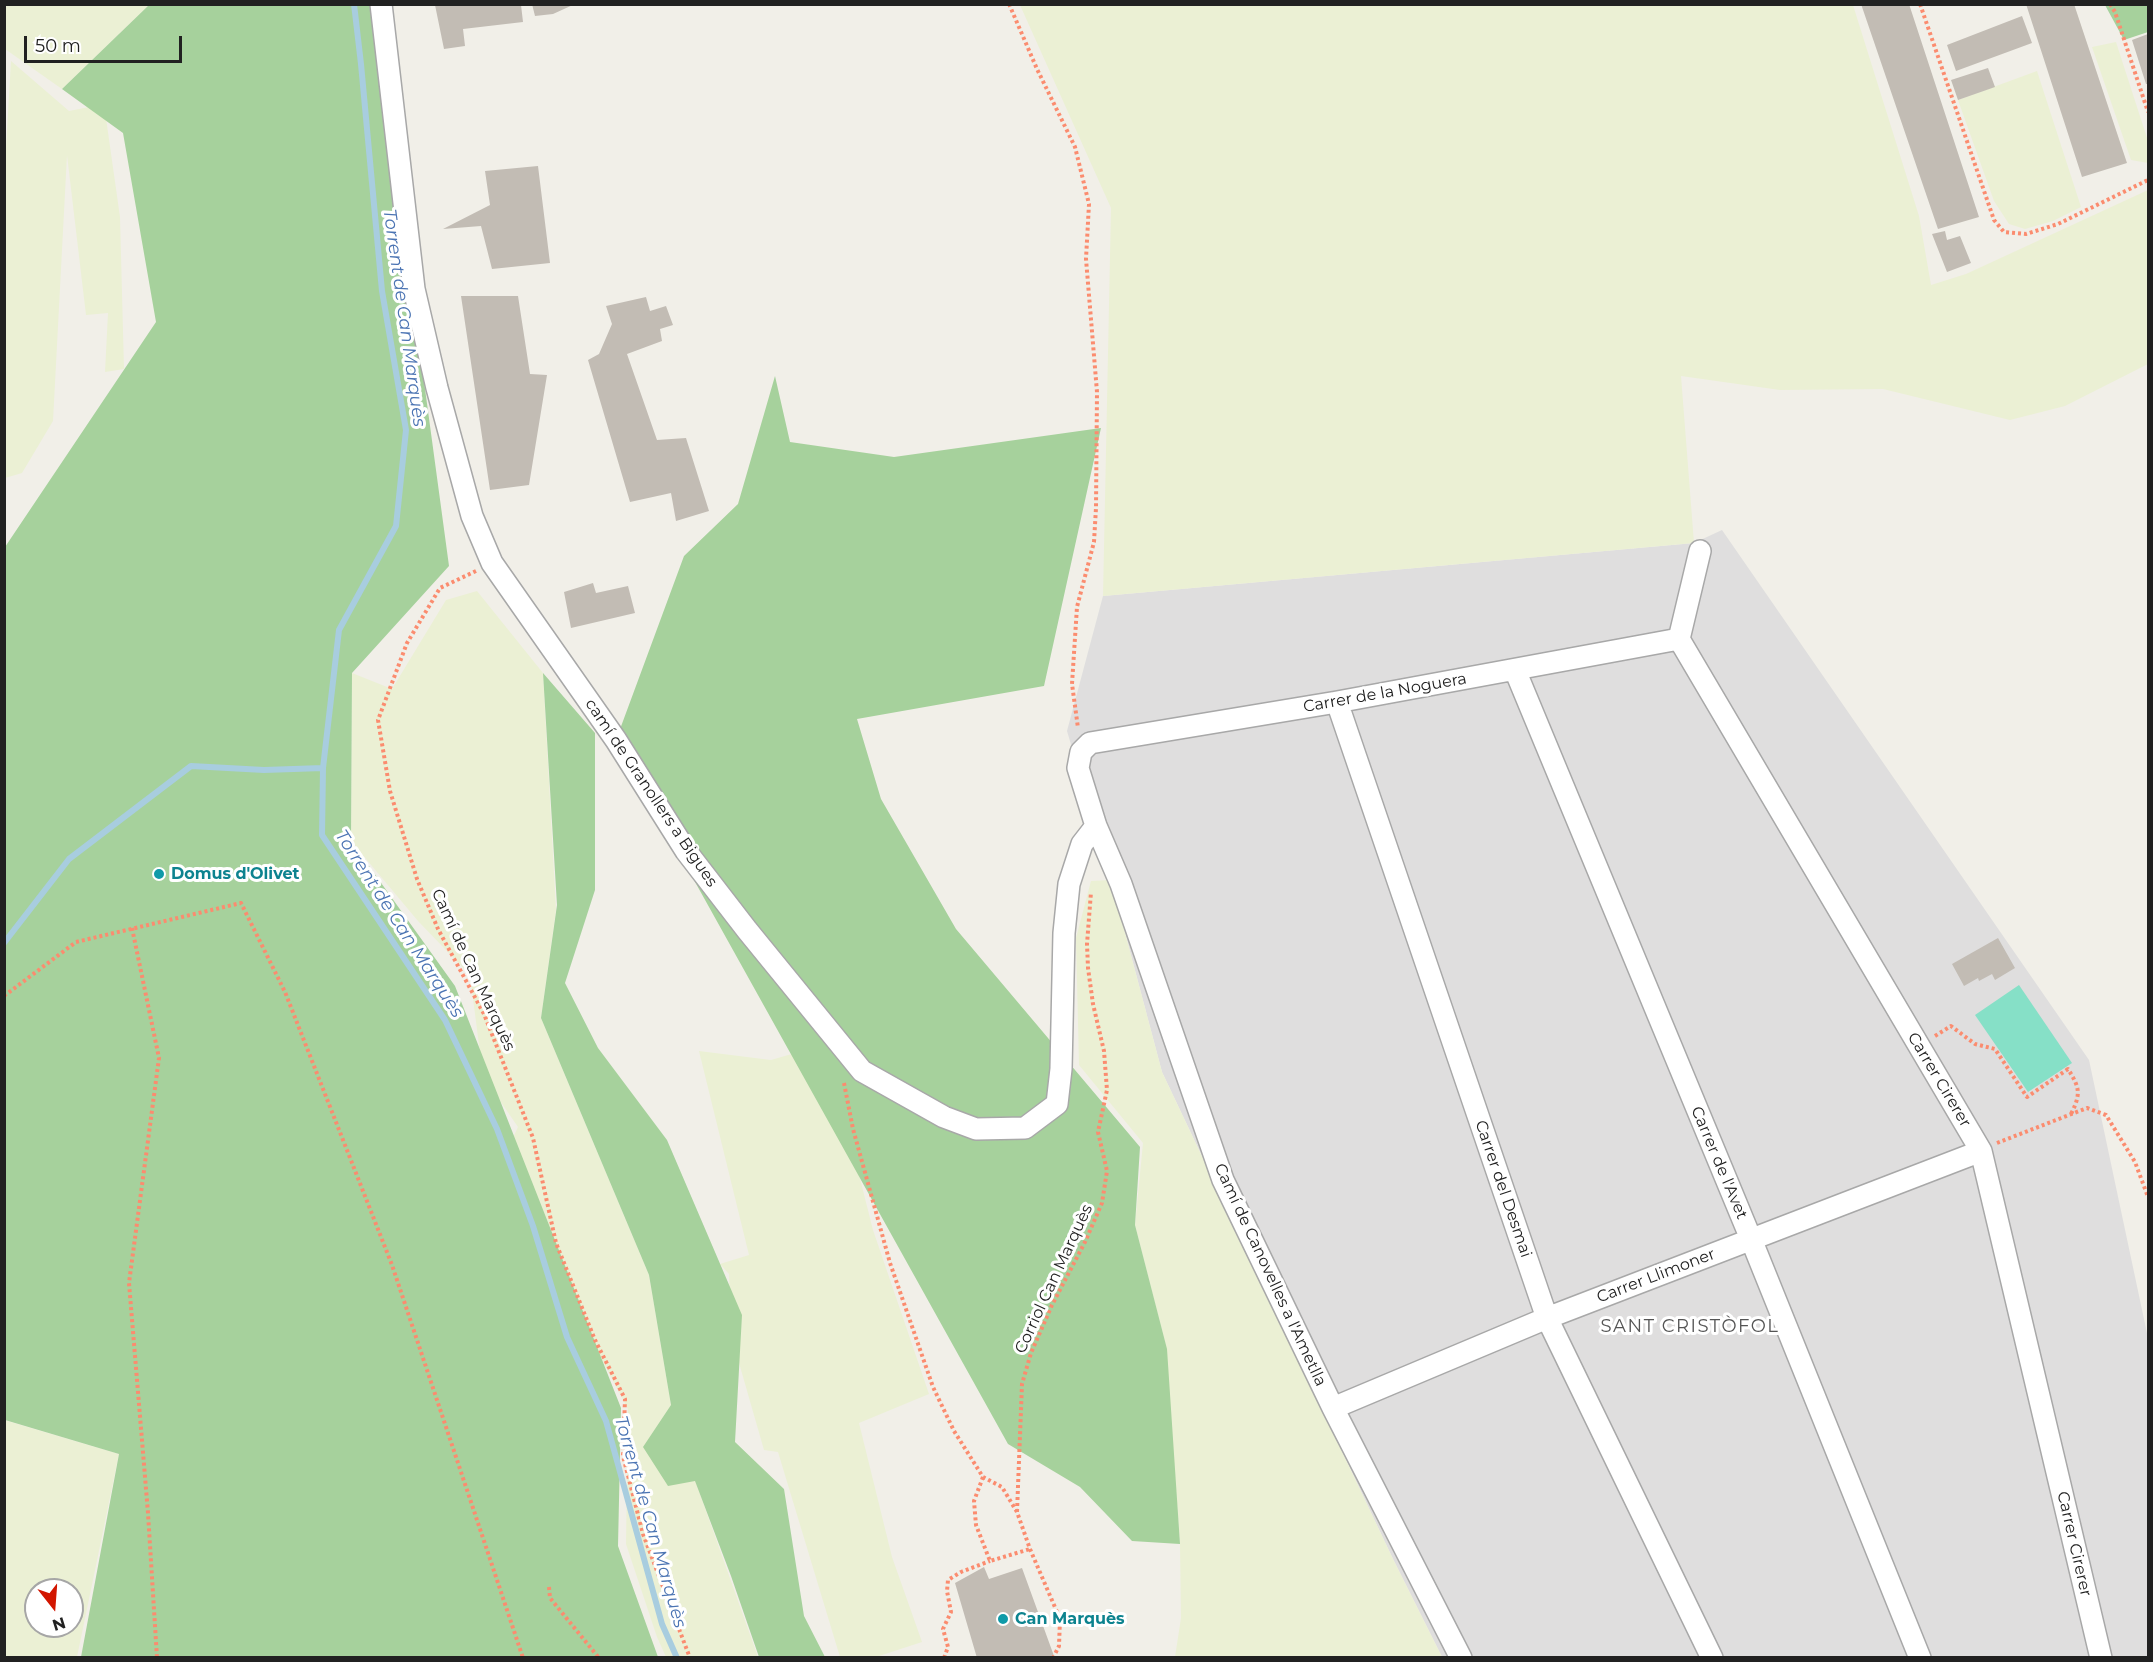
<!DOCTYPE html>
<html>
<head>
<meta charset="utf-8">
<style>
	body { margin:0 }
	#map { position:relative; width:2153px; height:1662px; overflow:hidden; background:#f1efe8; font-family:Montserrat,sans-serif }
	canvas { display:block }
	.frame { position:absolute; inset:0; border:6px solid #212121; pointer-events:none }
	.north { position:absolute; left:24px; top:1578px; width:60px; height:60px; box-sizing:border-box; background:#fff; border:2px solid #a6a6a6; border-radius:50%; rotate:163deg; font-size:16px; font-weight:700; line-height:24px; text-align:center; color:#212121 }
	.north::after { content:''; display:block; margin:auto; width:21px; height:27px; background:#d21600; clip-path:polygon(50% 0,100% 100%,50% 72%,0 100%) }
	.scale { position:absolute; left:24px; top:36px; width:158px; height:27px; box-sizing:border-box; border:3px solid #212121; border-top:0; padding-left:8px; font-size:18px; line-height:21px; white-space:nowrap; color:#212121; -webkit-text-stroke:4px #fff; paint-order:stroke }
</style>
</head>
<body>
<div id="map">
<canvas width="2153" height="1662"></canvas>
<div class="frame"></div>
<div class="north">N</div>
<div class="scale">50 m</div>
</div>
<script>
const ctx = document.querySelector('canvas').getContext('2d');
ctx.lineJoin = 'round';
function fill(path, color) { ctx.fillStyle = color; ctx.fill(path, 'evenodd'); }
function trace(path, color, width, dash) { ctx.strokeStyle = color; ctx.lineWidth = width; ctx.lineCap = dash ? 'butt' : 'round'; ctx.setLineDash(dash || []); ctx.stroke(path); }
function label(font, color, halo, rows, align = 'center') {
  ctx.font = font + ' Montserrat,sans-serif'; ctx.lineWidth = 6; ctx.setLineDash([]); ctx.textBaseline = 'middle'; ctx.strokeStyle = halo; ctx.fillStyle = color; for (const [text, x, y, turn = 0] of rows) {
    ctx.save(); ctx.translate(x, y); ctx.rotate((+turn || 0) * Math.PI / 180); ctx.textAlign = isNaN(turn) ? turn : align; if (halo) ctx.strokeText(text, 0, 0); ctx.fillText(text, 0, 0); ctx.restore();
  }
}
const residential = new Path2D(`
	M1722,530L2089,1060L2148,1338V1657H1442L1393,1559L1162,1072L1111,880L1067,731L1103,596L1694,543Z`);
const farmland = new Path2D(`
	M5,4H149V5L62,89L5,49Z
	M1020,5H1853L1919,216L1931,285L1966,274L2148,190V364L2065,406L2010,420L1883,389L1780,390L1681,376L1694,543L1103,596L1111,208Z
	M2116,42L2148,141V163L2131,160L2092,47Z
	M11,61L69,111L104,104L120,217L124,369L105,372L108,313L86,315L67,155L53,421L22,473L5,478L4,182Z
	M2037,71L2081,207L2053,221L2025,229L2009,224L1994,201L1958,100Z
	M477,591L543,673L556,910L541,1018L649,1275L671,1405L695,1480L758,1657H666L657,1637L626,1544L628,1409L499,1167L518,1127L483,1076L470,975L418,921L351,841L352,673L392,689L446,600Z
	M1111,880L1162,1072L1393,1559L1442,1657H1175L1181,1618L1180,1544L1165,1342L1135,1225L1143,1143L1079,1065L1076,938L1091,881Z
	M826,1044L873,1230L929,1394L859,1423L892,1557L922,1642L876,1657H840L778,1452L764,1450L731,1335L729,1274L720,1264L749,1255L699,1051L771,1060Z
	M4,1420L119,1454L77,1657H5ZM36,1590H72V1626H36Z`);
const forest = new Path2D(`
	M149,5H373L449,566L352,673L351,841L455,986L621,1408L618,1546L658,1657H81L119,1454L5,1420V547L156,322L123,133L62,89Z
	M2105,5H2148V32L2124,40Z
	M775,376L790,442L894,457L1101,428L1044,686L857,719L881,799L956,929L1140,1147L1135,1225L1167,1349L1180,1544L1132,1541L1080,1487L1008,1444L616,740L684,556L738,504Z
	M543,673L595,733V890L565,983L598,1048L667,1140L742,1315L735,1442L784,1489L804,1616L825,1657H759L731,1576L695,1481L668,1486L643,1447L671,1405L649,1275L541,1018L557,905Z`);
const pitch = new Path2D(`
	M2019,985L2072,1063L2028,1092L1975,1015Z`);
const stream = new Path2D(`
	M354,4L361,64L382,291L406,430L396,526L339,630L323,768L322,835L445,1020L497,1129L533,1226L567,1337L606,1421L662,1624L677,1658
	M4,943L69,859L191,766L264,770L323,768`);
const building = new Path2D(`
	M532,4H575L553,14L535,16Z
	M1861,4H1909L1979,217L1938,229Z
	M2026,4H2074L2127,163L2082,177Z
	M435,5H521L523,22L463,29L465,46L444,49Z
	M2022,16L2032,43L1956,71L1947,45Z
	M2148,34V84H2146L2132,40Z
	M1988,68L1995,87L1958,100L1951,80Z
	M538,166L550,263L492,269L481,226L443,229L490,205L485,171Z
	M1945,231L1947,240L1960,236L1971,263L1947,272L1932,234Z
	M461,296H518L530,374L547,375L529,485L490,490Z
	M646,297L650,311L666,306L673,325L660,329L662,341L627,354L657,440L686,438L709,511L676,521L671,493L630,502L588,360L599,354L612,324L606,306Z
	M593,583L596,593L628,586L635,613L571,628L564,592Z
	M1998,938L2015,968L1995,980L1992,974L1979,981L1978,978L1964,986L1952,964Z
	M984,1567L989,1579L1022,1568L1054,1656L1050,1658H977L955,1583Z`);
const path = new Path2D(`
	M1009,4L1037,69L1075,147L1089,204L1086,259L1097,392L1096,508L1094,542L1077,607L1072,684L1078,728
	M1920,4L1994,220L2004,232L2026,234L2058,224L2148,180
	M2110,4L2115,12L2148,112
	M476,571L440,588L407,643L378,720L390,791L417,879L438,929L484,1014L533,1138L556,1243L595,1340L625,1399L623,1456L643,1534L690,1658
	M132,928L159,1058L129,1283L148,1513L157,1658
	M4,996L76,942L241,903L285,992L392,1265L523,1658
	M1935,1036L1951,1026L1975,1044L1995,1049L2027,1097L2068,1069C2080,1088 2081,1094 2071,1114
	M844,1083L853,1129L890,1263L933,1387L954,1431L983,1477L1002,1487L1017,1512L1030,1549L1060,1619L1059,1646L1053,1658
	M1997,1143L2087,1108L2106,1115L2135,1162L2148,1197
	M983,1477L974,1501L976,1525L990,1561L1030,1549
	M1017,1512L1022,1384L1031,1353L1052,1305L1085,1242L1102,1203L1107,1171L1098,1132L1107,1090L1104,1051L1093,1004L1088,968L1087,944L1091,892
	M549,1587L550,1598L599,1658
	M944,1658L948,1647L943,1629L951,1612L947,1591L948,1580L961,1572L990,1561`);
const minor = new Path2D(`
	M381,4L414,289L437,388L472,516L492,563L616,740L686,851L747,930L862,1071L944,1117L976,1129L1025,1128L1057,1104L1061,1069L1064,933L1069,884L1082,844L1096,826
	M1700,551L1679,639L1981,1151L2101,1658
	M1515,670L1751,1239L1920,1658
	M1337,702L1547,1318L1712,1658
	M1333,1408L1547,1318L1981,1151
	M1461,1658L1333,1408L1223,1180L1121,884L1096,826L1078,768L1081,752L1090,743L1337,702L1679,639`);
const markers = [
	[159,874,6,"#0f9aa8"],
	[1003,1619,6,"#0f9aa8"]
];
const streetNames = [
	["Carrer de la Noguera",1385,693,-10],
	["camí de Granollers a Bigues",651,793,56],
	["Camí de Can Marquès",473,970,65],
	["Carrer Cirerer",1939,1080,59],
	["Carrer de l'Avet",1719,1163,67],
	["Carrer del Desmai",1503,1189,71],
	["Camí de Canovelles a l'Ametlla",1270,1275,65],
	["Carrer Llimoner",1656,1276,-21],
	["Corriol Can Marquès",1054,1279,-65],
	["Carrer Cirerer",2074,1544,77]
];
const cultureNames = [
	["Domus d'Olivet",171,874],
	["Can Marquès",1015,1619]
];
const waterNames = [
	["Torrent de Can Marquès",404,318,82],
	["Torrent de Can Marquès",399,924,57],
	["Torrent de Can Marquès",650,1522,74]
];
const neighbourhoodNames = [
	["SANT CRISTÒFOL",1690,1327]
];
fill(residential, '#dfdede');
fill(farmland, '#ebf0d4');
fill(forest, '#a6d19c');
fill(pitch, '#86e0c7');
trace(stream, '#a8cddf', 6);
fill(building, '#c2bcb4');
trace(minor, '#a8a8a8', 24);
trace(path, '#fb8c6f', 4, [3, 3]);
trace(minor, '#fff', 21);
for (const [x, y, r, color] of markers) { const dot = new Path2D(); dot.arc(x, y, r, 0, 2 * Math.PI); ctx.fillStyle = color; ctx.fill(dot); trace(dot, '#fff', 2); }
label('16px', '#212121', '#fff', streetNames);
label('bold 16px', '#0d838f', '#fff', cultureNames, 'left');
label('italic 18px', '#4b74b3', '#fff', waterNames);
ctx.letterSpacing = '1.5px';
label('18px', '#545454', '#fff', neighbourhoodNames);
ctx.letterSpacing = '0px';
</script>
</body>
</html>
